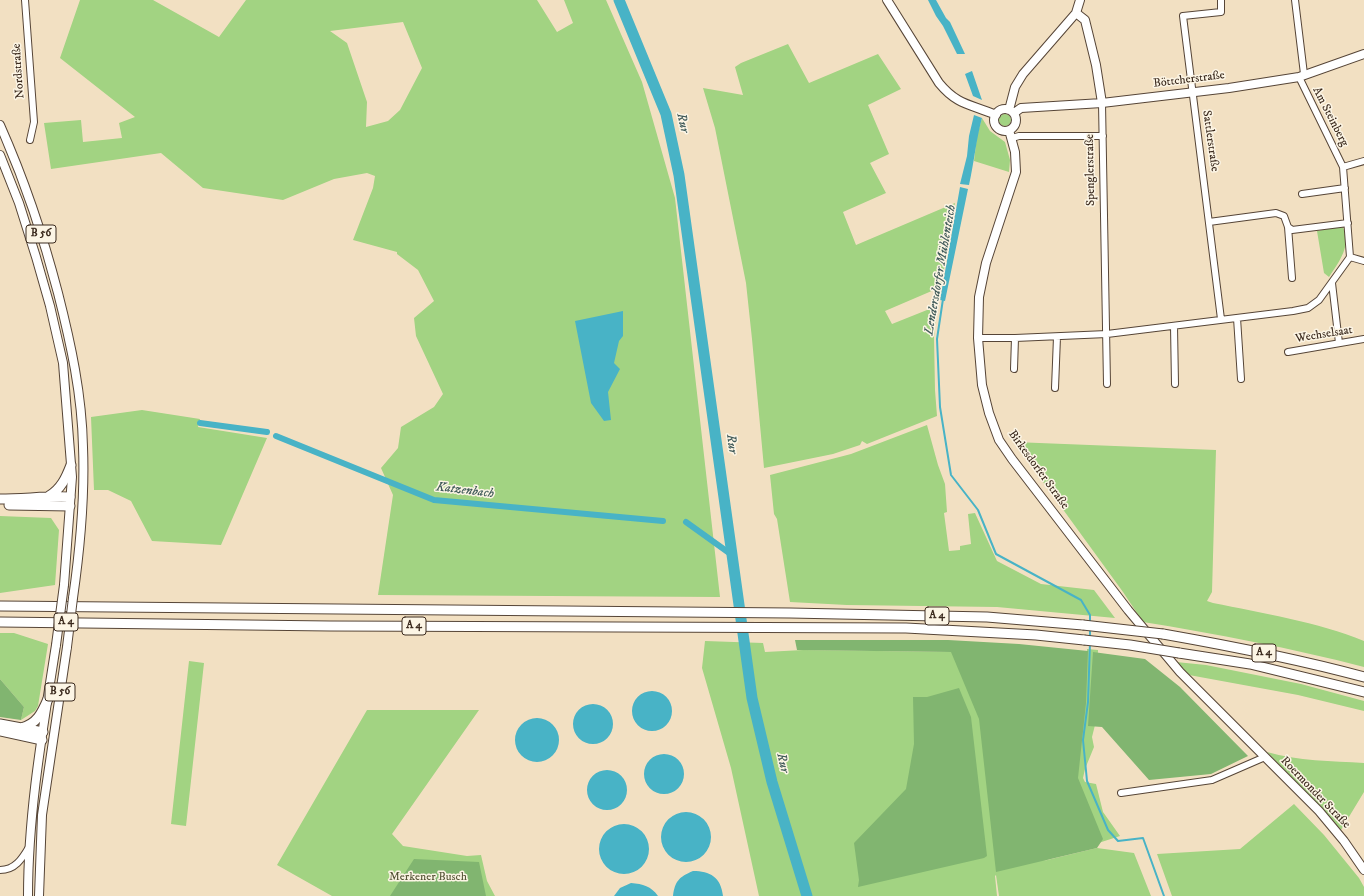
<!DOCTYPE html>
<html>
<head>
<meta charset="utf-8">
<style>
	body { margin:0 }
	canvas { display:block; background:#f2e0c2 }
</style>
</head>
<body>
<canvas width="1364" height="896"></canvas>
<script>
const ctx = document.querySelector('canvas').getContext('2d');
ctx.lineJoin = 'round';
function fill(path, color) { ctx.fillStyle = color; ctx.fill(path, 'evenodd'); }
function trace(path, color, width, dash) { ctx.strokeStyle = color; ctx.lineWidth = width; ctx.lineCap = dash ? 'butt' : 'round'; ctx.setLineDash(dash || []); ctx.stroke(path); }
function label(font, color, halo, rows, align = 'center') {
  ctx.font = font + ' "IM FELL DW Pica",serif'; ctx.lineWidth = 3; ctx.setLineDash([]); ctx.textBaseline = 'middle'; ctx.strokeStyle = halo; ctx.fillStyle = color; for (const [text, x, y, turn = 0] of rows) {
    ctx.save(); ctx.translate(x, y); ctx.rotate((+turn || 0) * Math.PI / 180); ctx.textAlign = isNaN(turn) ? turn : align; if (halo) ctx.strokeText(text, 0, 0); ctx.fillText(text, 0, 0); ctx.restore();
  }
}
const green = new Path2D(`
	M80,0H153L219,37L246,0H537L557,32L573,23L564,0H606L642,82L675,198L720,597L378,595L393,495L381,468L398,448L401,427L434,407L443,394L416,336L414,318L434,301L418,270L397,254V252L353,240L373,188L375,176L367,173L334,179L283,200L203,188L161,153L51,169L44,123L81,120L83,142L122,138L119,123L135,117L60,58ZM403,22L422,68L400,110L388,121L366,127L367,102L347,43L330,31Z
	M788,44L809,83L878,54L901,89L868,105L889,154L870,163L886,193L843,212L856,245L955,203L941,287L885,311L892,324L937,306L934,337L935,390L937,416L867,444L862,441L860,445L833,454L764,468L752,339L746,283L715,128L703,88L743,95L735,67L741,63Z
	M999 120a6 6 0 1 1 12 0a6 6 0 1 1-12 0Z
	M982,118L990,131L1005,142L1010,160L1009,172L974,161L977,136Z
	M1342,226C1353,244 1339,262 1329,277L1324,273L1317,231Z
	M142,410L200,419L198,427L267,438L221,545L152,541L131,501L108,490H94L91,417Z
	M927,425L938,465L945,484L947,512L944,513L949,551L960,550V546L971,544L968,514L975,513L997,561L1041,584L1094,590L1115,618L997,607L847,605L790,602L777,519L774,514L770,475L851,454Z
	M1014,442L1216,450L1212,592L1207,601L1213,603C1262,613 1318,622 1364,641V667C1291,648 1217,634 1143,622L1123,592Z
	M0,516L51,518L59,530L55,585L0,593Z
	M0,633H14L48,644L38,706L35,711L21,720L24,707L0,679Z
	M705,641L763,643L765,652L803,650L951,652L1087,661V649L1098,650L1097,717L1092,737L1094,747L1085,769L1083,778L1085,782L1096,784L1103,812L1120,836L1043,861L1097,848L1134,853L1151,896H999L996,875L995,876L997,896H759L731,768L702,668Z
	M189,661L204,663L186,826L171,824Z
	M1176,662L1206,665L1301,684L1364,701V711L1298,695L1189,675Z
	M367,710H479L392,834L403,846L467,856L481,855L487,881L495,896H332L277,865Z
	M1267,752C1298,761 1332,761 1364,763V792L1341,830Z
	M1294,804L1324,835L1359,878L1364,887V896H1172L1157,854L1240,849Z`);
const forest = new Path2D(`
	M795,640H948L1019,644L1088,651L1086,703L1078,778L1103,839L1097,848L996,872L979,719L951,652L797,650Z
	M1093,652L1145,659L1180,687L1248,756L1211,774L1149,780L1102,727L1088,726Z
	M0,679L24,707L21,720L0,717Z
	M959,688L971,717L987,856L984,858L858,887L859,880L854,843L906,789L914,744L913,697H927Z
	M414,859L479,862L486,896H390Z`);
const water = new Path2D(`
	M928,0H936L946,18L950,22L965,54H957L943,26L936,16Z
	M972,71L982,100L973,96L965,74Z
	M974,115L982,118C976,140 974,163 969,185L960,184L967,156L969,136Z
	M960,187L968,189L945,301L940,300Z
	M623,311V336L619,341L614,363L620,369L608,392L611,420L604,421L591,403L575,321Z
	M632 711a20 20 0 1 1 40 0a20 20 0 1 1-40 0Z
	M573 724a20 20 0 1 1 40 0a20 20 0 1 1-40 0Z
	M515 740a22 22 0 1 1 44 0a22 22 0 1 1-44 0Z
	M644 774a20 20 0 1 1 40 0a20 20 0 1 1-40 0Z
	M587 790a20 20 0 1 1 40 0a20 20 0 1 1-40 0Z
	M661 837a25 25 0 1 1 50 0a25 25 0 1 1-50 0Z
	M599 849a25 25 0 1 1 50 0a25 25 0 1 1-50 0Z
	M693,871C710,871 721,877 723,896H673C675,881 679,877 693,871Z
	M631,883C643,884 651,886 658,896H614L620,888Z`);
const stream = new Path2D(`
	M943,299L937,339L940,407L951,475L978,510L996,554L1081,600L1090,615V623
	M1090,629V639
	M1090,643L1088,702L1083,740L1087,781L1108,830L1118,841L1143,838L1164,896`);
const canal = new Path2D(`
	M200,423L267,432
	M276,436L434,500L663,521
	M686,522L732,555`);
const river = new Path2D(`
	M619,0L666,114L679,175L752,698L772,782L807,896`);
const minor = new Path2D(`
	M25,0L34,122L30,140
	M1221,0V12L1183,16L1221,319
	M1295,0L1304,74
	M1102,103L1107,384
	M1012,138L1019,136H1103
	M1343,167L1364,161
	M1302,194L1345,188
	M1209,222L1276,213L1284,216L1288,227L1292,278
	M1288,227L1292,230L1348,223
	M1350,257L1364,261
	M1332,283L1339,343
	M1237,318L1241,379
	M1174,326L1175,384
	M978,338H1015L1107,334L1293,311L1308,308L1319,300L1350,257L1343,167L1299,77
	M1288,352L1364,339
	M1014,369L1015,338
	M1055,388L1057,337
	M1121,793L1212,780L1265,757
	M0,870C15,870 22,859 29,847`);
const major = new Path2D(`
	M887,0L939,83C958,106 971,104 996,115
	M1076,13L1085,20L1096,65L1102,103
	M994 120a11 11 0 1 1 22 0a11 11 0 1 1-22 0Z
	M1009,110L1015,87L1023,74L1076,13L1080,0
	M1014,113L1021,108L1102,103L1229,88L1299,77L1364,54
	M0,125C24,179 43,235 58,293C71,344 82,395 83,447C85,497 80,549 73,598
	M1009,130L1015,152L1016,172L986,263L979,297L978,338L982,385L989,413L999,440L1012,459L1128,610L1180,672L1319,811L1344,841L1364,870
	M0,155L19,203L36,257L50,306L63,363L72,477L64,585
	M28,896C28,812 43,728 56,645
	M39,896L42,815L67,647`);
const highway = new Path2D(`
	M49,496C61,489 66,478 71,465
	M0,499C24,499 47,496 70,497
	M9,505L70,506
	M0,606L790,613L987,617L1083,625
	M0,622L330,626L906,628L1036,635L1084,640
	M1163,634C1231,646 1298,659 1364,677
	M1179,653L1250,664L1364,692
	M0,724L43,732
	M21,728C37,724 42,713 48,699
	M0,731L42,740`);
const majorBridge = new Path2D(`
	M56,645L64,585
	M67,647L73,598`);
const highwayBridge = new Path2D(`
	M1083,625L1163,634
	M1084,640L1130,645L1179,653`);
const shields = [
	[41,234,30],
	[937,616,24],
	[66,622,24],
	[414,626,24],
	[1264,653,24],
	[60,692,30]
];
const shieldNames = [
	["B 56",41,234],
	["A 4",937,616],
	["A 4",66,622],
	["A 4",414,626],
	["A 4",1264,653],
	["B 56",60,692]
];
const streetNames = [
	["Nordstraße",19,71,-94],
	["Böttcherstraße",1189,80,-7],
	["Am Steinberg",1330,117,63],
	["Sattlerstraße",1210,141,82],
	["Spenglerstraße",1091,170,-91],
	["Wechselsaat",1324,335,-9],
	["Birkesdorfer Straße",1038,470,54],
	["Roermonder Straße",1315,793,46]
];
const parkNames = [
	["Merkener Busch",428,878]
];
const waterNames = [
	["Rur",682,123,77],
	["Lendersdorfer Mühlenteich",941,270,-80],
	["Rur",731,444,82],
	["Katzenbach",465,491,7],
	["Rur",782,763,77]
];
fill(green, '#a2d382');
fill(forest, '#81b570');
fill(water, '#48b3c6');
trace(stream, '#48b3c6', 2);
trace(canal, '#48b3c6', 6);
trace(river, '#48b3c6', 11);
trace(minor, '#564537', 8);
trace(major, '#564537', 10);
trace(highway, '#564537', 11);
trace(minor, '#fff', 6);
trace(major, '#fff', 8);
trace(highway, '#fff', 9);
trace(majorBridge, '#564537', 10, []);
trace(highwayBridge, '#564537', 11, []);
trace(majorBridge, '#fff', 8);
trace(highwayBridge, '#fff', 9);
for (const [x, y, w] of shields) { const box = new Path2D(); box.roundRect(x - w / 2, y - 9, w, 18, 3); ctx.fillStyle = '#fcf5e5'; ctx.fill(box); trace(box, '#3b2a1e', 1); }
label('bold 11px', '#3b2a1e', null, shieldNames);
label('12px', '#3b2a1e', '#fcf5e5', streetNames);
label('12px', '#555437', '#fcf5e5', parkNames);
label('italic 13px', '#405a59', '#fcf5e5', waterNames);
</script>
</body>
</html>
